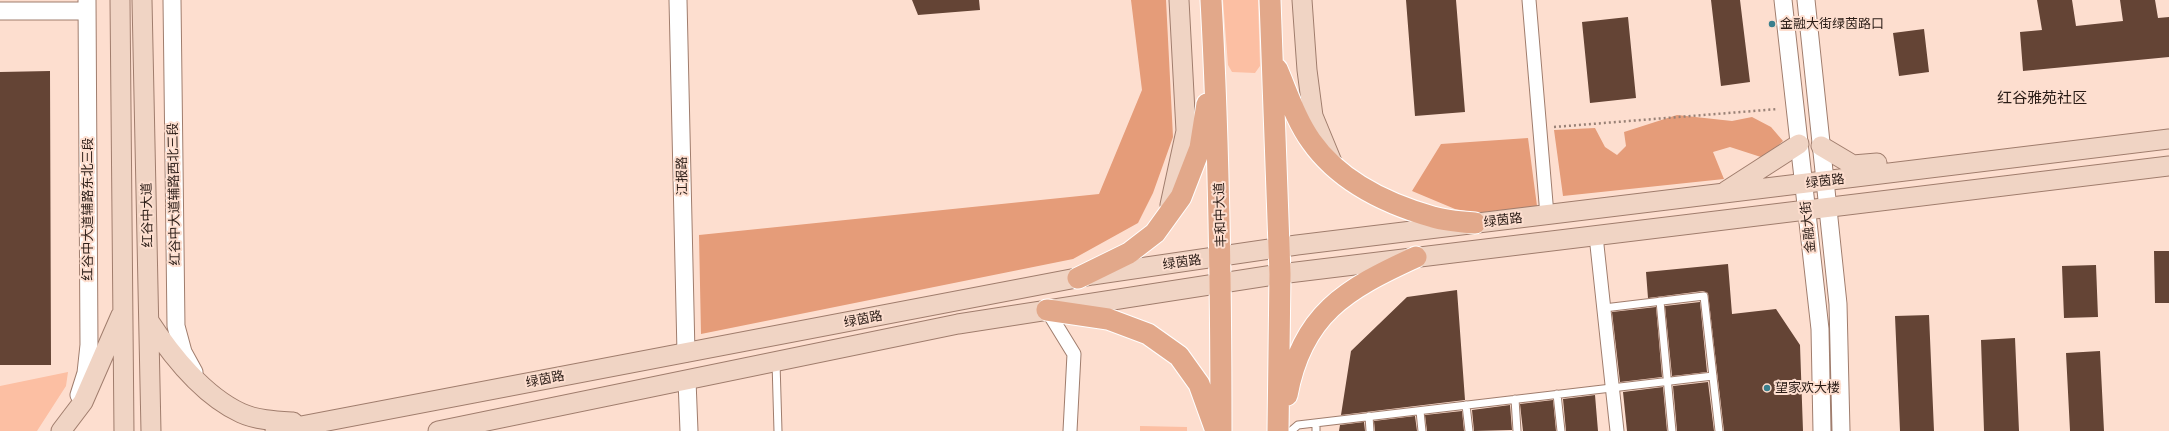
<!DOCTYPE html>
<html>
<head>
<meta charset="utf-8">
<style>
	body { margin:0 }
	canvas { display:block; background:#fddecf }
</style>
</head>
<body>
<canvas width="2169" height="431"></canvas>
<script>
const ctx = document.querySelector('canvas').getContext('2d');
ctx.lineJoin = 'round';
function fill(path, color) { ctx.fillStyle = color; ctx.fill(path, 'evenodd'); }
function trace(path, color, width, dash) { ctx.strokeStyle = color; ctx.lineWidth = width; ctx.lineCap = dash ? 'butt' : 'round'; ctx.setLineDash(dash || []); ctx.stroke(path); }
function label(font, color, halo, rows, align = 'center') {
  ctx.font = font + ' "Exo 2","Noto Sans SC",sans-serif'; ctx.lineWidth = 4; ctx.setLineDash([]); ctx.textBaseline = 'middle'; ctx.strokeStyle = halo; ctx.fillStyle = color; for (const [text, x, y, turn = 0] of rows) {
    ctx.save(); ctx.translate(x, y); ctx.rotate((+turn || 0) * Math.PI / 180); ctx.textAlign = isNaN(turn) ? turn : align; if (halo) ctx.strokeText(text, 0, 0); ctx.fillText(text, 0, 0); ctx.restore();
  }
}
const green = new Path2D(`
	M1223,0H1258L1260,66L1255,73L1232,72L1228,65Z
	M68,372L66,386L37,431H0V386Z
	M1140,426L1187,427V431H1140Z`);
const forest = new Path2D(`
	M1131,0H1166L1173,137L1153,193L1138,223L1073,259L701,334L699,235L1099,194L1142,90Z
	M1677,115L1732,121L1752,117L1771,127L1783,141L1764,158L1730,147L1713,152L1724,179L1563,196L1554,130L1595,128L1605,147L1617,155L1626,146L1624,132Z
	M1528,138L1537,206L1477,213L1455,209L1412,191L1441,144Z`);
const building = new Path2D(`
	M912,0H979L980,10L918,15Z
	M1406,0H1456L1465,112L1415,116Z
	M1711,0H1740L1750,82L1721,86Z
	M2037,0H2072L2076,26L2123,21L2120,0H2155L2158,18L2169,17V57L2023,71L2020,32L2042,30Z
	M1628,17L1636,98L1590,103L1582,22Z
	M1924,29L1929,72L1899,76L1893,33Z
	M50,71L51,365H0V72Z
	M2154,251H2169V303H2155Z
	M1728,264L1732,314L1776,309L1800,345L1803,431H1724L1708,293L1703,291L1648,298L1646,272Z
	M2096,265L2098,317L2064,318L2062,266Z
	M1457,290L1465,400L1341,415L1351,351L1407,297Z
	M1700,302L1707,372L1672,376L1665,306Z
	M1656,307L1662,377L1620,382L1612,312Z
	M1929,315L1934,431H1900L1895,316Z
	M2015,338L2019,431H1984L1981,340Z
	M2100,351L2104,431H2070L2066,353Z
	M1708,382L1714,431H1677L1673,386Z
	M1663,387L1667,431H1627L1623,392Z
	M1595,395L1598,431H1566L1563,399Z
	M1553,400L1556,431H1523L1520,404Z
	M1510,405L1512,430L1474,431L1472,410Z
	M1462,411L1464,431H1427L1425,415Z
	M1415,416L1417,431H1375L1374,421Z
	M1364,422L1365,431H1339L1340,425Z`);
const path = new Path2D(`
	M1554,127L1778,109`);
const service = new Path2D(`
	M1660,301L1672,431
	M1604,308L1704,296L1719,431
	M776,362L778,431
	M1557,394L1561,431
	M1515,399L1517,431
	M1466,405L1469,431
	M1420,411L1422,431
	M1369,416L1370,431
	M1316,423V431
	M1291,431L1298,425L1713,376`);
const minor = new Path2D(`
	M1529,0L1547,215
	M1596,236L1617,431
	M1047,310L1074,354L1070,431`);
const tertiary = new Path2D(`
	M172,0L176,326L183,352L194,372
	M678,0L686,353
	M1783,0L1820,329L1822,431
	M1806,0L1838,304L1841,431
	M0,11H87
	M687,380L689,431
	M79,395L86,373L89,345L87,0`);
const secondary = new Path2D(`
	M120,0L124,431
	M142,0L151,431
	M1302,0L1307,70L1313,116L1332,162
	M1821,146L1853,165L1877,163
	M1726,191L1799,144
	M1170,205L1186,131L1179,0
	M149,321C171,355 204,396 241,413C256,420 276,421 293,422
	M61,431L83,402L121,315
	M275,431L1092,275L1297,245L2169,139
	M438,431L958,324L1280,274L2169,166`);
const primary = new Path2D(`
	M1211,0C1219,144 1221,287 1221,431
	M1270,0L1280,274L1278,431
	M1277,69C1287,92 1296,120 1311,141C1339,181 1387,204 1433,217C1446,221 1462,222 1475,223
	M1078,278L1129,253L1155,233L1181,197L1200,148L1207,104
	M1047,310L1108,319L1148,334L1179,356L1199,384L1216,431
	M1287,395C1302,314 1346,289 1416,257`);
const markers = [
	[1772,24,4,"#3a7f8d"],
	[1767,388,4,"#3a7f8d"]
];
const poiNames = [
	["金融大街绿茵路口",1780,24],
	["望家欢大楼",1775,388]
];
const streetNames = [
	["江报路",682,176,-91],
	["绿茵路",1825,181,-7],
	["红谷中大道辅路西北三段",174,194,-91],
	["红谷中大道辅路东北三段",88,209,-90],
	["红谷中大道",147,215,-91],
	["丰和中大道",1220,215,-92],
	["绿茵路",1503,220,-7],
	["金融大街",1808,227,-96],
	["绿茵路",1182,262,-8],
	["绿茵路",863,319,-11],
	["绿茵路",545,379,-11]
];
const quarterNames = [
	["红谷雅苑社区",2042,98]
];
fill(green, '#fcbfa3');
fill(forest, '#e59c79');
fill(building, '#644435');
trace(service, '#a07d6d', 9);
trace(minor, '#a07d6d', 15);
trace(tertiary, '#a07d6d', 19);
trace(secondary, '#a07d6d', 21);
trace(primary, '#fff', 23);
trace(path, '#988176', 2.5, [2, 3]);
trace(service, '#fff', 7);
trace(minor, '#fff', 13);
trace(tertiary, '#fff', 17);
trace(secondary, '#f0d4c4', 19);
trace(primary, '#e2a88a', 21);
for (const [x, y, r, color] of markers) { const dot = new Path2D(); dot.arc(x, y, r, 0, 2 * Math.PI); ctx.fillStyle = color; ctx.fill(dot); trace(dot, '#fddecf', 1.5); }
label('13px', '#2a1c16', '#fddecf', poiNames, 'left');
label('13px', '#2a1c16', '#fddecf', streetNames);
label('15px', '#2a1c16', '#fddecf', quarterNames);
</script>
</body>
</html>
